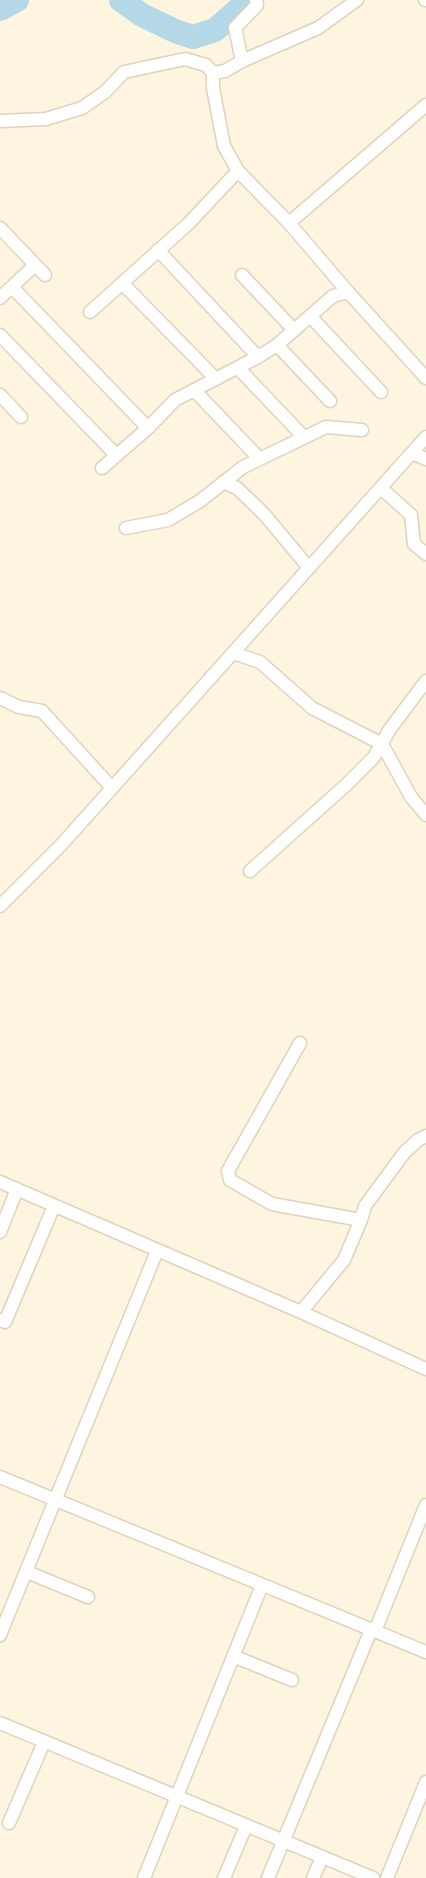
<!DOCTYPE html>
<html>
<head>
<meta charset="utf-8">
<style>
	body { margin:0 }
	canvas { display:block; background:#fdf5e0 }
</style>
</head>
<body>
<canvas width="426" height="1878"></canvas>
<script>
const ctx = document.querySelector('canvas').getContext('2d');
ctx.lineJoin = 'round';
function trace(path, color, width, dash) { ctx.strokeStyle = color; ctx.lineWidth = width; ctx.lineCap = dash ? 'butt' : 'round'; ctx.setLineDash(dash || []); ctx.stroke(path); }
const river = new Path2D(`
	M121,0L142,15L175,31L193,37L215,30L249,0
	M0,9L17,0`);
const minor = new Path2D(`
	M425,0H426
	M242,61L235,28L257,5L256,0
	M213,73L225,71L242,61L318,28L357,0
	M0,121L46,119L82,108L105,92L124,72L185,59L206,65L213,73V88L224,146L238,171L289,223L348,292L426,378
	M289,223L426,105
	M0,228L45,275
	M158,250L258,357
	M242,275L294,330
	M122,283L216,379
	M12,287L148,428
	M0,298L35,265
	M90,312L188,224L238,171
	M310,316L381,392
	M0,335L116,455
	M277,345L330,401
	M238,368L300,433
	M194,390L256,455
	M0,395L21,417
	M412,453L426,459
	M102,468L148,428L175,400L258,357L277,345L333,296L348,292
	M223,482L237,488L264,514L309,568
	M381,488L411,515L414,544L426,554
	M126,528L168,520L200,501L243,467L326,427L362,430
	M233,653L260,662L312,708L382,744L411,797L426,815
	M0,698L19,707L42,711L112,788
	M250,871L346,785L374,757L390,729L426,681
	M0,906L62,844L426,437
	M300,1043L228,1171L230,1180L272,1204L361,1220
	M0,1182L301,1312L426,1369
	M0,1232L17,1189
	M301,1312L344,1260L361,1220L365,1206L404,1153L418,1140L426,1136
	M0,1320L5,1322L54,1206
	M0,1477L426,1652
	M27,1572L88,1597
	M375,1631L426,1505
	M0,1635L157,1251
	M233,1656L292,1680
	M0,1723L373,1878
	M9,1823L44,1742
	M144,1878L262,1585
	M224,1878L246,1826
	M268,1878L371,1630
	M313,1878L322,1857
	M387,1878L426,1782`);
trace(river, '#b5d8e6', 24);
trace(minor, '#e1d2bc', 15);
trace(minor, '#fff', 12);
</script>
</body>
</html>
